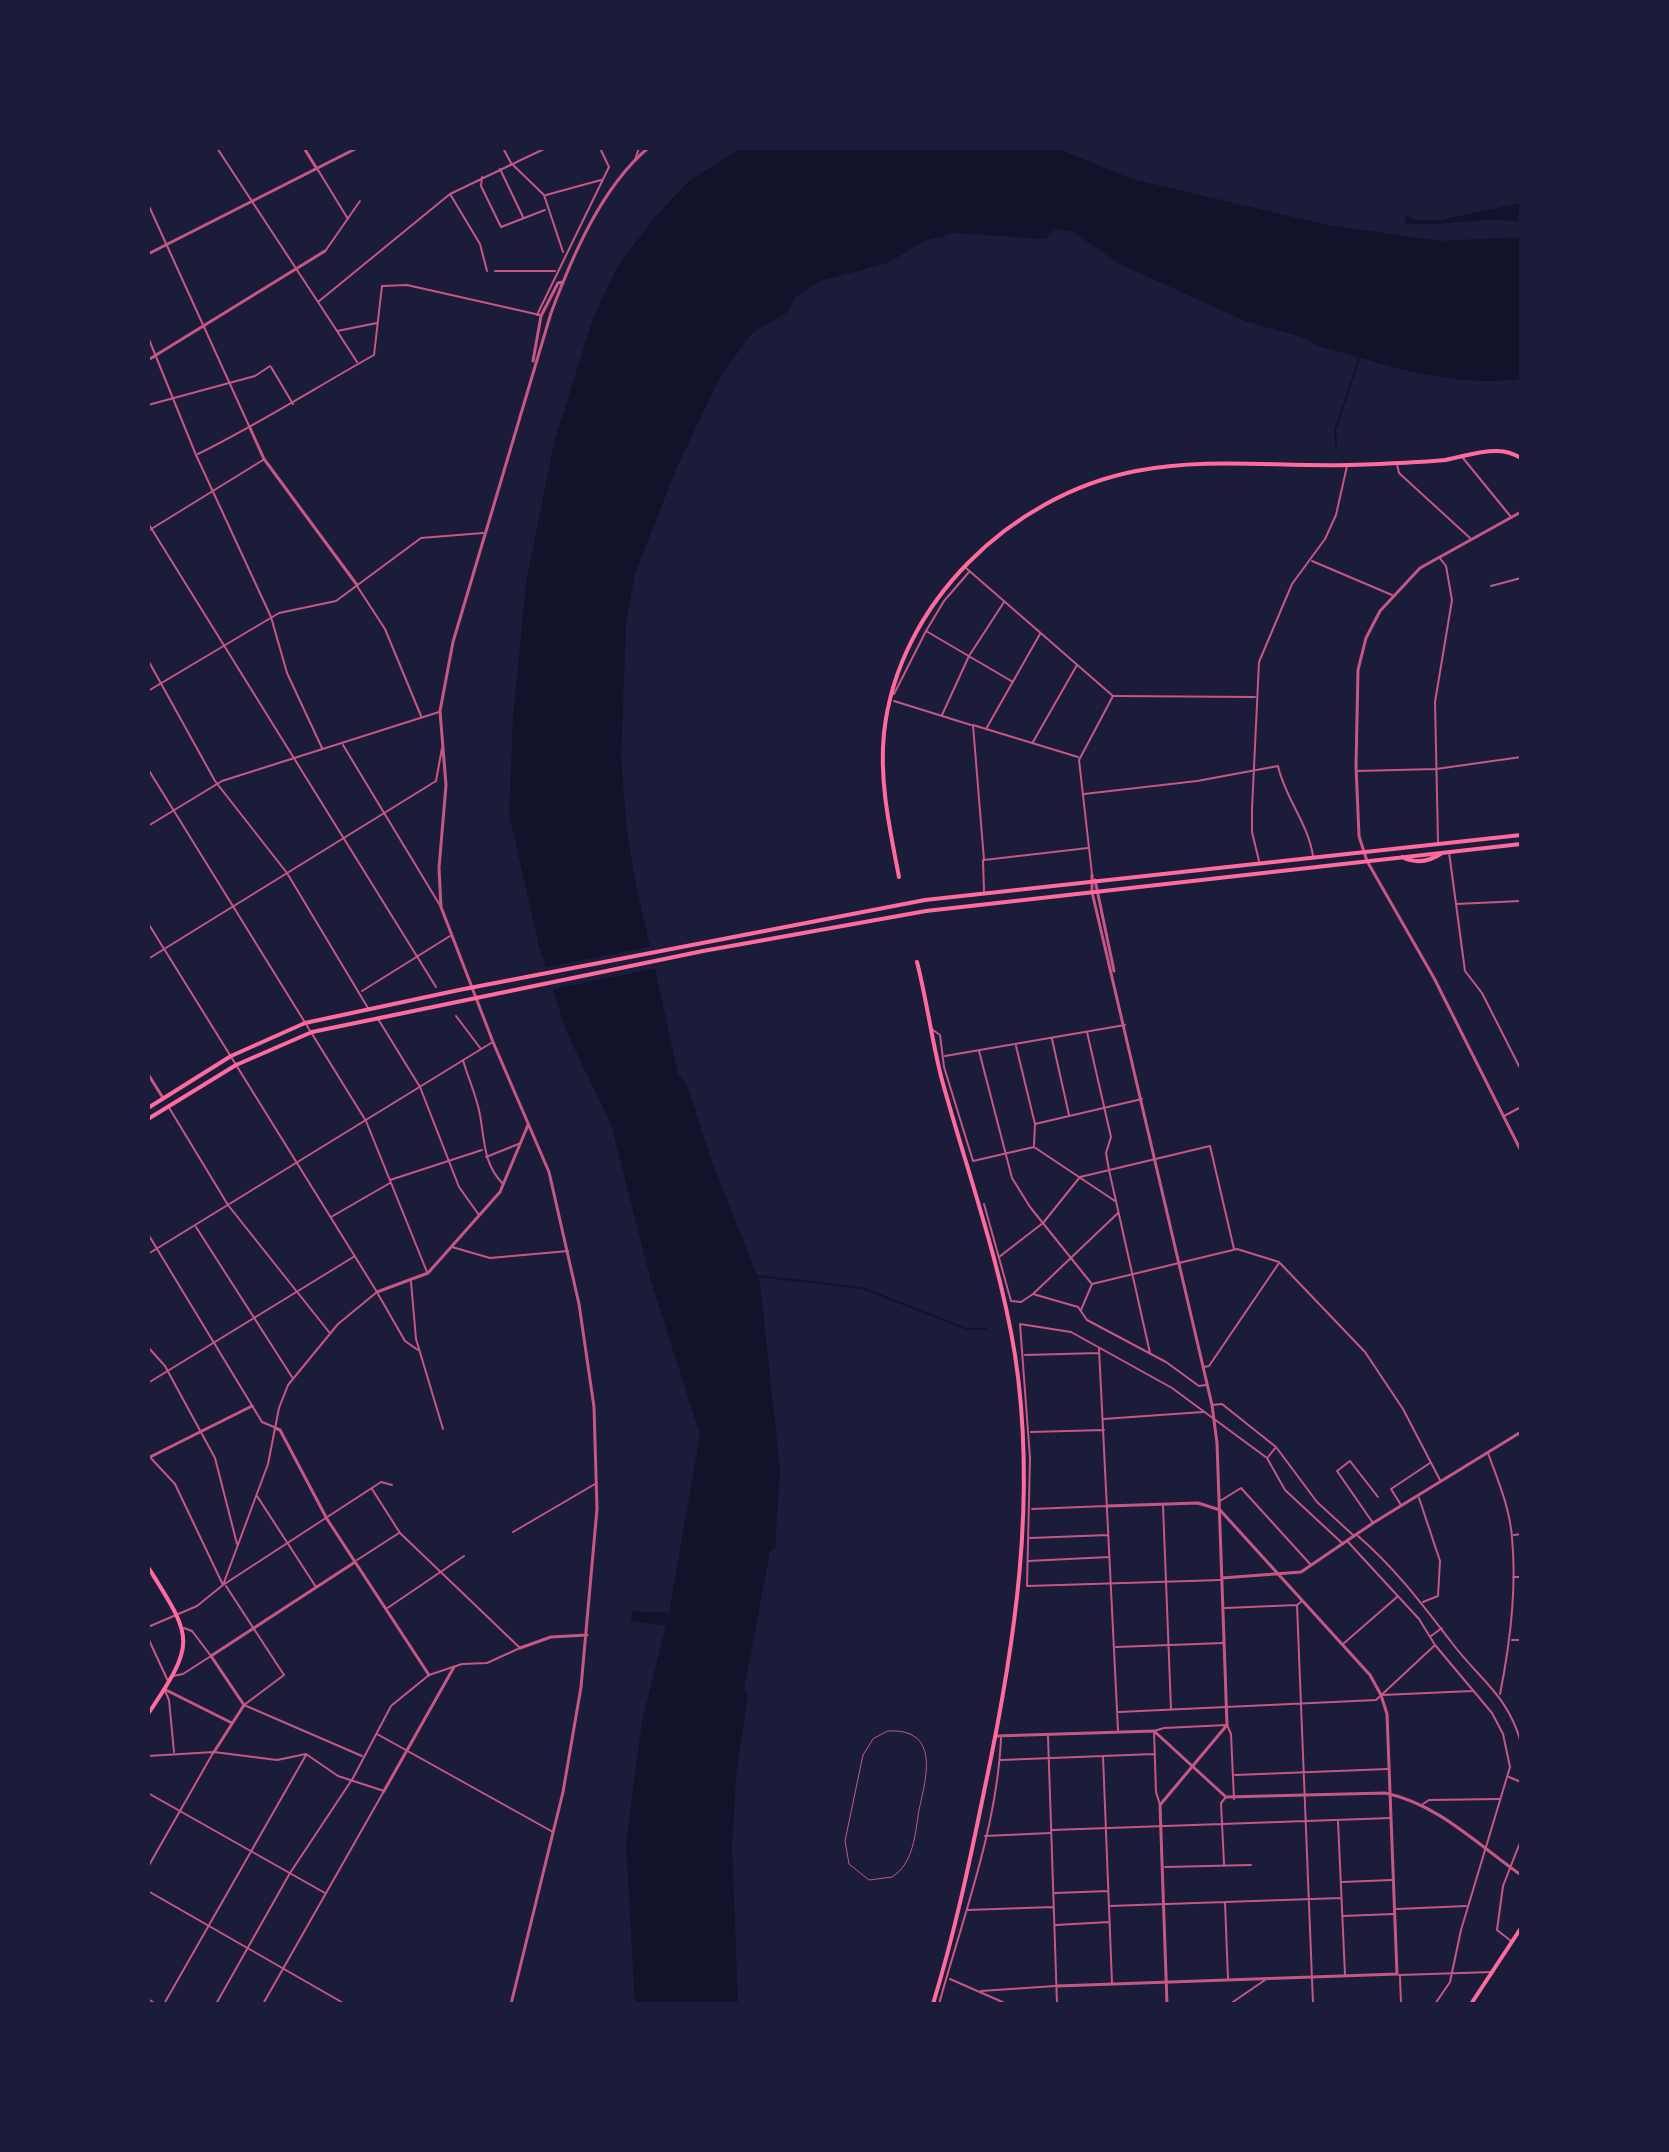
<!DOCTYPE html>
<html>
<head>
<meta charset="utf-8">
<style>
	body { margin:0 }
	#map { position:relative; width:1669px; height:2152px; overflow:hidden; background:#1b1b3a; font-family:"Golos Text",sans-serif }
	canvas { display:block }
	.frame { position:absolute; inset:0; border:150px solid #1b1b3a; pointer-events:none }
</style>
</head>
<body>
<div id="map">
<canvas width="1669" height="2152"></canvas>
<div class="frame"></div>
</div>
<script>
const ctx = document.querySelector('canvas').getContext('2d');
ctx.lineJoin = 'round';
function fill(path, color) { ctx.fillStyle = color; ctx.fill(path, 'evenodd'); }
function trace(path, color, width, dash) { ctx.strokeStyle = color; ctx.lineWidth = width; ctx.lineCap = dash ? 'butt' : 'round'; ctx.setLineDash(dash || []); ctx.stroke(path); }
const water = new Path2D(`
	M741,148H1056L1132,179L1327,225L1439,241L1521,237V379C1449,388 1384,364 1315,345L1305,338L1245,321L1120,264L1073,232L1056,229L1045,239L955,233L924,241L888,263L820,281L795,297L788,312L752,333L721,375L677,467L635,573L626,624L621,758L627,833L636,884L678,1073L688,1088L710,1156L760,1283L780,1470L775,1548L770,1551L744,1690L748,1695L736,1776L732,1847L738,2004H635L626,1843L642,1722L666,1626L631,1621L632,1611L669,1613L700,1435L651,1281L611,1124L566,1031L539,946L509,814L513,719L526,583L554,443L594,315L619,264L656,216L690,180Z
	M1521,203V222C1482,215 1441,228 1404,223L1406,216L1416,220H1441Z`);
const pier = new Path2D(`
	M653,946L658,968L549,990L542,968Z`);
const stream = new Path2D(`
	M1336,447L1335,430L1360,356
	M758,1276L862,1288L967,1329H986`);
const service = new Path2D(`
	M888,1731C941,1728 926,1778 919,1810C915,1834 914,1863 892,1877L869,1880L849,1864L845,1841L863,1755L873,1739Z`);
const pedestrian = new Path2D(`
	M271,367L293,404
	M983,860L984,891
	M378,1294L405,1341L418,1350`);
const minor = new Path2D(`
	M217,148L337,331
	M503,148L511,163L544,195L563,252
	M635,160L639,148
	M500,169L523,217
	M318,170L348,219
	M482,177L481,186L501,227L545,210
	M450,194L480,244L487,271
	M546,195L601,180
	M148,204L250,428
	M326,250L360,201
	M495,271H555
	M318,302L450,194L546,148
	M537,315L609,167L600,148
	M148,337L196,455L271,617L287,673L322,748
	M357,362L337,331L377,323
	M148,405L255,376L270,366
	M198,454C259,424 315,388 374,355L382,286L407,285L540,315
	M1463,458L1511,517
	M1397,464L1399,473L1470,538
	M148,523L436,987
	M148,531L263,460
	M1312,561L1392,595
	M966,568L1113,696L1079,760L1092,874
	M357,586L385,629L421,716
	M1491,586L1521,578
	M926,631L944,601L969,572
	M148,660L215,781L287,873L368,1008
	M148,691L279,613L336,601L421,538L483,533
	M894,694L926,631L1013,682
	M1114,696L1255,697
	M894,701L971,725
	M942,715L969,656L1004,602
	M986,729L1040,634
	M1033,742L1077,665
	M343,745L441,907
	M1078,757L973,725L984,860L1088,848
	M148,769L366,1121L427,1272
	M1356,771L1436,769L1521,757
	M1084,794L1197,781L1278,766C1285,798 1308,823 1313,856
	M148,826L222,781L439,712
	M1438,842L1435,702L1452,600L1446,566L1439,557
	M1449,852L1465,971L1482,993L1521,1070
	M1259,861L1252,832V809L1259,662L1292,584L1325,539L1336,515L1347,466
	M1456,904L1521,901
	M148,923L377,1292L338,1324L288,1385L279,1408L268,1464L223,1585L197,1606L148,1627
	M148,959L436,781L442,748
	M362,991L450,936
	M456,1016L481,1049
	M378,1019L420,1087L459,1187L479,1215
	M933,1030L940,1035L944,1067L973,1161L1034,1147L1115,1201
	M1087,1032L1111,1137L1106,1153L1109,1170L1150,1353
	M1052,1039L1069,1115
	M1016,1046L1035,1124L1034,1145
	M979,1051L1012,1178L1030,1207L1091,1283
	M945,1056L1125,1025
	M463,1060C468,1078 477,1097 480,1115C485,1142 483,1163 503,1184
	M168,1106L228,1205L329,1332
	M1504,1116L1521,1107
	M1035,1124L1142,1099
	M486,1157L521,1143
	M390,1180L482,1150
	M984,1204L1011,1301L1021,1302L1033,1294L1118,1213
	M331,1217L390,1183
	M196,1227L292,1377
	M148,1234L262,1422L274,1427
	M452,1247L490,1258L568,1251
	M148,1254L491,1043
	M999,1257L1043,1223L1080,1177L1210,1146L1234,1249
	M411,1282L416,1339L443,1429
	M1033,1294L1078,1307L1087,1320L1166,1362L1199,1386L1206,1385
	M1081,1310L1092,1284L1237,1249L1279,1262L1365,1352L1403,1409L1440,1480
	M148,1347L165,1366L215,1458L237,1544
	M1099,1349L1118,1730
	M1025,1355L1099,1353
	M1204,1367L1209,1366L1279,1263
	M148,1383L355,1256
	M1212,1405L1222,1404L1276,1447L1317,1502L1353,1535
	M1103,1419L1203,1412
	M1031,1432L1104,1430
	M1488,1453C1498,1481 1510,1508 1512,1538C1517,1589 1510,1644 1500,1694
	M148,1455L175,1484L223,1585L381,1482L392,1485
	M1268,1457L1276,1447
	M257,1496L316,1587
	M1419,1498L1440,1561L1438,1596L1423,1602
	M1220,1501L1241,1488L1311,1565
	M1163,1505L1171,1709
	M1401,1505L1391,1489L1430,1463
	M1032,1509L1106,1506
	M1373,1523L1337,1471L1350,1461L1378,1497
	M513,1532L595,1484
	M1514,1535L1521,1534
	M1358,1536C1395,1568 1422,1604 1452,1643C1479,1679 1508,1695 1521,1743
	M1030,1538L1108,1535
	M1348,1542L1419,1619L1435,1645L1492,1713L1503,1734L1510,1767L1461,1930L1450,1982L1435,2004
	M357,1560L399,1533
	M1028,1561L1109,1557
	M1513,1577H1521
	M1221,1580L1027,1586L1030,1458L1020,1324L1071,1332L1172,1388L1267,1458L1285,1490L1342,1543
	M226,1586L284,1675L244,1705L362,1756
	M1297,1605L1313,2004
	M1225,1608L1297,1605L1302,1601
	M386,1609L464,1556
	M1431,1636L1442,1628
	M148,1638L168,1681
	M1512,1640H1521
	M1343,1644L1397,1597
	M1116,1647L1224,1643
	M173,1676L183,1674L211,1656L192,1631L184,1628
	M165,1691L169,1700L174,1752
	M1382,1695L1472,1691
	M1119,1712L1376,1700L1434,1646
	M377,1734L553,1832
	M1048,1736L1057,2004
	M148,1756L214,1752L277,1760L306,1754L338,1776L384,1791L263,2004
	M1103,1756L1112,1983
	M1001,1760L1154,1754
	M1235,1775L1388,1769
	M1509,1777L1521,1782
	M148,1793L325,1893
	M1423,1804L1429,1800L1499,1799
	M1160,1805L1156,1792L1154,1731L1164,1728L1227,1725L1231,1734L1234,1799
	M1338,1821L1345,1975
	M1052,1830L1391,1818
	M985,1836L1050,1833
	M1224,1864L1221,1803L1226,1797
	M148,1867L213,1753
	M1165,1867L1251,1865
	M1342,1882L1392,1880
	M148,1891L345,2004
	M1055,1893L1108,1891
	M1225,1902L1228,1979
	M1109,1906L1341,1898
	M1397,1909L1466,1906
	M967,1910L1053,1907
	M1342,1916L1394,1914
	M1056,1925L1109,1922
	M1511,1941L1497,1930L1503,1886L1521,1840
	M1399,1975L1492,1972
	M1400,1977L1401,2004
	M950,1979L1007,2004
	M981,1991L1055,1986
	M148,1999L156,2004
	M164,2004L306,1755
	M216,2004L290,1873L353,1778L391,1706L429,1675L462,1664L487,1663L520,1648L400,1533L372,1489
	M939,2004C963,1917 997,1828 1001,1738
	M1230,2004L1265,1980`);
const tertiary = new Path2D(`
	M304,148L317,169
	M148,254L357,148
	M148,360L325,251
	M533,361L541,316L558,283L563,282
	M250,428L264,459L357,585
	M1521,512L1420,568L1380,611L1366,638L1358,670L1356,766L1359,836L1367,861L1434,978L1521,1151
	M1092,875V892L1212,1405L1217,1443L1227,1725L1160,1805L1167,2004
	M1095,880L1114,971
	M148,1074L163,1098
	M377,1292L428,1273L500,1192L528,1125
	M275,1428L280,1430L327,1519L429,1675
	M148,1458L252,1406
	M1222,1578L1301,1572L1373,1523L1521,1432
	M520,1648L551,1637L587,1635
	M164,1689L232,1723
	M996,1736L1154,1731L1226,1797L1385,1793C1438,1804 1477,1844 1521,1875
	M214,1752L244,1705L211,1656L355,1562
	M384,1791L454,1667
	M1057,1986L1397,1974L1387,1714L1381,1695L1370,1675L1220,1510L1198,1503L1107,1506
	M511,2004L563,1792L581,1687L597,1509L594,1407L579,1304L549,1172L493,1042L441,907L439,868L446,785L440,711L453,642L551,313C572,257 601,188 648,148`);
const primary = new Path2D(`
	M899,877C890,830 879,781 884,733C898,603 1012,495 1136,471C1205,457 1278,467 1348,465C1380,464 1413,463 1445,460C1462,457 1481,450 1498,451C1507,451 1514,454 1521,458
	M917,962C927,1001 932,1042 942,1080C967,1171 1000,1261 1015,1355C1037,1499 1015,1645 985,1787C970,1860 955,1932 933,2004
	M148,1567C193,1639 197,1641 148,1714`);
const trunk = new Path2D(`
	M1402,857C1416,864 1429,862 1442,853
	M148,1108L231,1056L305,1023L459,990L925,900L1521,835
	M148,1119L236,1065L312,1032L703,951L926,911L1521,844
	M1471,2004L1521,1928`);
fill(water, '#12122b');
fill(pier, '#1b1b3a');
trace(stream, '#12122b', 2);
trace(service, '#c65784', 1);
trace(pedestrian, '#c65784', 2);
trace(minor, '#c65784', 2);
trace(tertiary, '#c65784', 3);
trace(primary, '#ff6b9d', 4);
trace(trunk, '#ff6b9d', 4);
</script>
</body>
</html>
